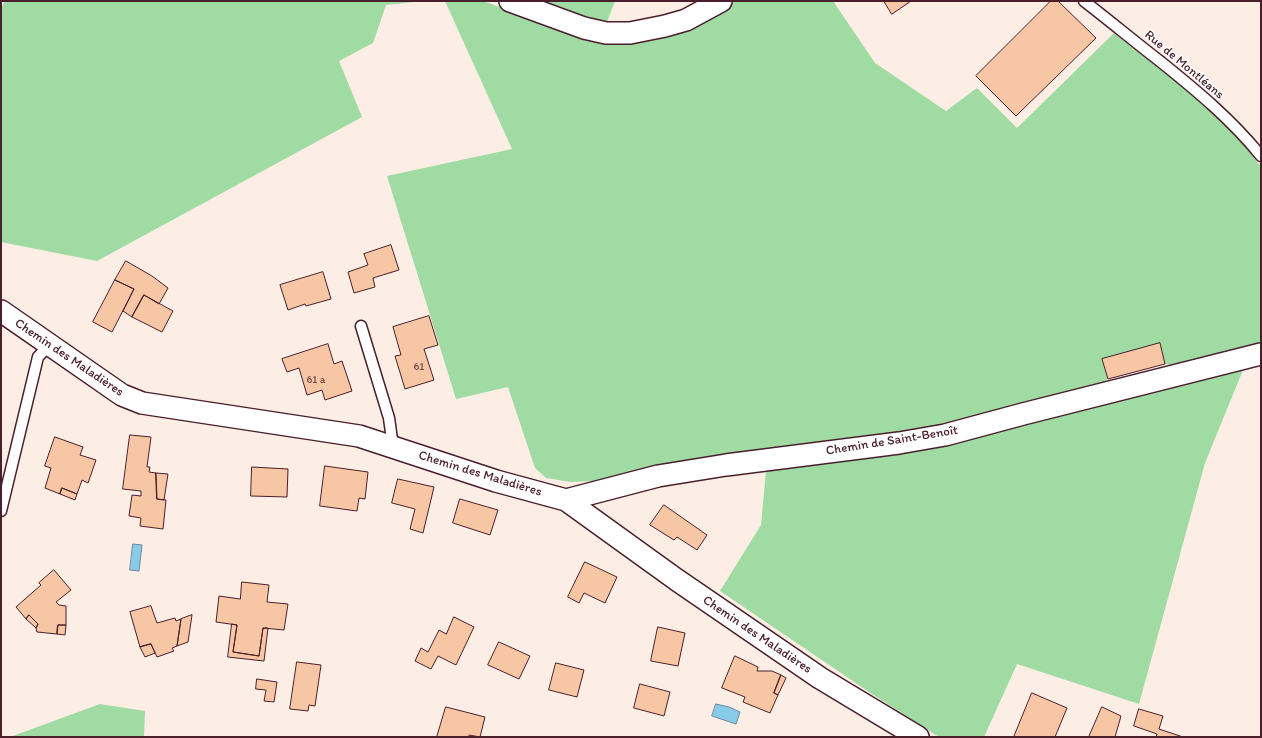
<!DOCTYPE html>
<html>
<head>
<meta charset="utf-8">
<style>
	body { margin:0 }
	#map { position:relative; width:1262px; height:738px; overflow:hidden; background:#fceee4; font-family:Itim,sans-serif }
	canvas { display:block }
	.frame { position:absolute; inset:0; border:2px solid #4a1f2b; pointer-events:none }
</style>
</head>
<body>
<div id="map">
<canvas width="1262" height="738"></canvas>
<div class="frame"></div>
</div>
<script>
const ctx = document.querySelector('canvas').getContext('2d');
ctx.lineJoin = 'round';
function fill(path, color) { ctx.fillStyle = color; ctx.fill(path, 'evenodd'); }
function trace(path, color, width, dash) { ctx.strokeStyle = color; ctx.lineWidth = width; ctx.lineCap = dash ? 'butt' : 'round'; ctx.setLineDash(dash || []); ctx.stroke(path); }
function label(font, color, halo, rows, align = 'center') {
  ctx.font = font + ' Itim,sans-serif'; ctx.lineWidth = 3; ctx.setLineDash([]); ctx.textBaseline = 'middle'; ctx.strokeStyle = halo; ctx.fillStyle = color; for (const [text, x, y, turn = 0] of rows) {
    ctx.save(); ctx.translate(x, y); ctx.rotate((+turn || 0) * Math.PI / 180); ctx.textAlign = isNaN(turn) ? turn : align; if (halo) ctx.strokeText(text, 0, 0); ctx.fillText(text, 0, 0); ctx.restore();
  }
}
const green = new Path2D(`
	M5,1H423L386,5L373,43L339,61L362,117L97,261L1,242V8Z
	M445,1H483L573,33L729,5L734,1H833L875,63L946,111L977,88L1017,128L1114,33L1209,108L1235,133L1261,167V345L1176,366L1165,364L1160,344L1102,359L1108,379L1097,389L895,436L673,465L593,481L571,482L546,478L535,468L508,387L456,399L387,176L512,149Z
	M532,1H615L607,22Z
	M1243,370L1205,463L1139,704L1017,664L984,737H939L869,692L720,591L761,525L766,471L904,449L1100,405Z
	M100,704L145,711L144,737H10Z`);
const water = new Path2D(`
	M133,544L142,545L139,571L130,570Z
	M716,704L729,707L740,712L736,724L712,716Z`);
const building = new Path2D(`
	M884,1H911L892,14Z
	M1051,1H1058L1096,38L1016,116L976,76Z
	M391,245L399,270L373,278L375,287L354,293L348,272L368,265L364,254Z
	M126,261L152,276L168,288L159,304L144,295L132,317L123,311L134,289L115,280Z
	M323,272L331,299L306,306L305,304L288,310L280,285Z
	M115,280L134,289L112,332L93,322Z
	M144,295L173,311L162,332L132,317Z
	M429,316L438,345L424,349L434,380L405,389L395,356L401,355L393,327Z
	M1160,343L1165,364L1108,379L1102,359Z
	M328,344L334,364L342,361L352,391L325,400L322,390L307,395L299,368L287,372L282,359Z
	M130,435L151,437L147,467H150L149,472L156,473L157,499L166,500L163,529L140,526L141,518L129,516L132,495L141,496V491L123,489Z
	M55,437L83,447L80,455L96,460L88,483L82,480L77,494L62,488L60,494L45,488L51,468L45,466Z
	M325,466L368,472L365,499L359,498L357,511L320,506Z
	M252,467L288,469L287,497L251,496Z
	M156,473L168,474L164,500L157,499Z
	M398,479L434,487L423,533L410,529L415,509L392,503Z
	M62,488L77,494L75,500L60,494Z
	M460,499L498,510L490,535L453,523Z
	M664,505L707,535L697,550L677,537L674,540L650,525Z
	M585,562L617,577L605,603L584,593L579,603L568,597Z
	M54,570L71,590L56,602L59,605L66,606V625H58L57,634L37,632L36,628L38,624L29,615L26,619L16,607L41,585L39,583Z
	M242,582L269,585L267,602L288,604L284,630L263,628L259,656L233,652L237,625L216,622L219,596L240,599Z
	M151,606L157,623L175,618L176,621L181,619L177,646L172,648L174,651L157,657L151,644L140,647L130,612Z
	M29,615L38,624L36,628L26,619Z
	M192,615L188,642L177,646L181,619Z
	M454,617L474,627L456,665L438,656L431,669L415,661L421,648L428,652L439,630L446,634Z
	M232,624L237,625L233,652L259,656L263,628H268L264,661L228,657Z
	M58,625H66L65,635L57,634Z
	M658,627L685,633L678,666L651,661Z
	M499,642L530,656L519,679L488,665Z
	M151,644L155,653L145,657L140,647Z
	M735,656L758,667L757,671H772L781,675L774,693L778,695L770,713L743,702L745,697L722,688Z
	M297,662L321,665L315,706L309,705L308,711L290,709Z
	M556,663L584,670L577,697L549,690Z
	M781,675L786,678L778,695L774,693Z
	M257,679L277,682L274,702L264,701L266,690L256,689Z
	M640,684L670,692L664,716L634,708Z
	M1032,693L1067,708L1055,737H1014Z
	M446,707L485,717L480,737L469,735V737H437Z
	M1102,707L1121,716L1115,737H1089Z
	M1139,709L1163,716L1159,729L1183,737H1156L1157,734L1134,726Z`);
const lane = new Path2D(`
	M1084,1C1110,21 1135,42 1161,62C1197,91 1232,120 1261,156
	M361,326L389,418L393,447
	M1,511L38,357L49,345`);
const street = new Path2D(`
	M510,1L584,28L606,33H630L665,26L686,20L721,1
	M1,311L122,395L142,403L359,436L496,481L566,500L677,580L820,678L918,737
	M566,500L658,476L726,465L899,443L945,435L1023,414L1261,354`);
const numberNames = [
	["61",419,367],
	["61 a",316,380]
];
const streetNames = [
	["Rue de Montléans",1184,65,40],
	["Chemin des Maladières",69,358,34],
	["Chemin de Saint-Benoît",892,441,-9],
	["Chemin des Maladières",480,474,17],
	["Chemin des Maladières",757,635,34]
];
fill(green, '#9fdba2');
fill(water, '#87cbe8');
trace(water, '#6f869c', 1);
fill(building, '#f6c6a5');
trace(building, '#4a1f2b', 1);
trace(lane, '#4a1f2b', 13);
trace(street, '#4a1f2b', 24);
trace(lane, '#fff', 10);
trace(street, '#fff', 21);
label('11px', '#75494a', null, numberNames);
label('13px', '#4a1f2b', '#fff', streetNames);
</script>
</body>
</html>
